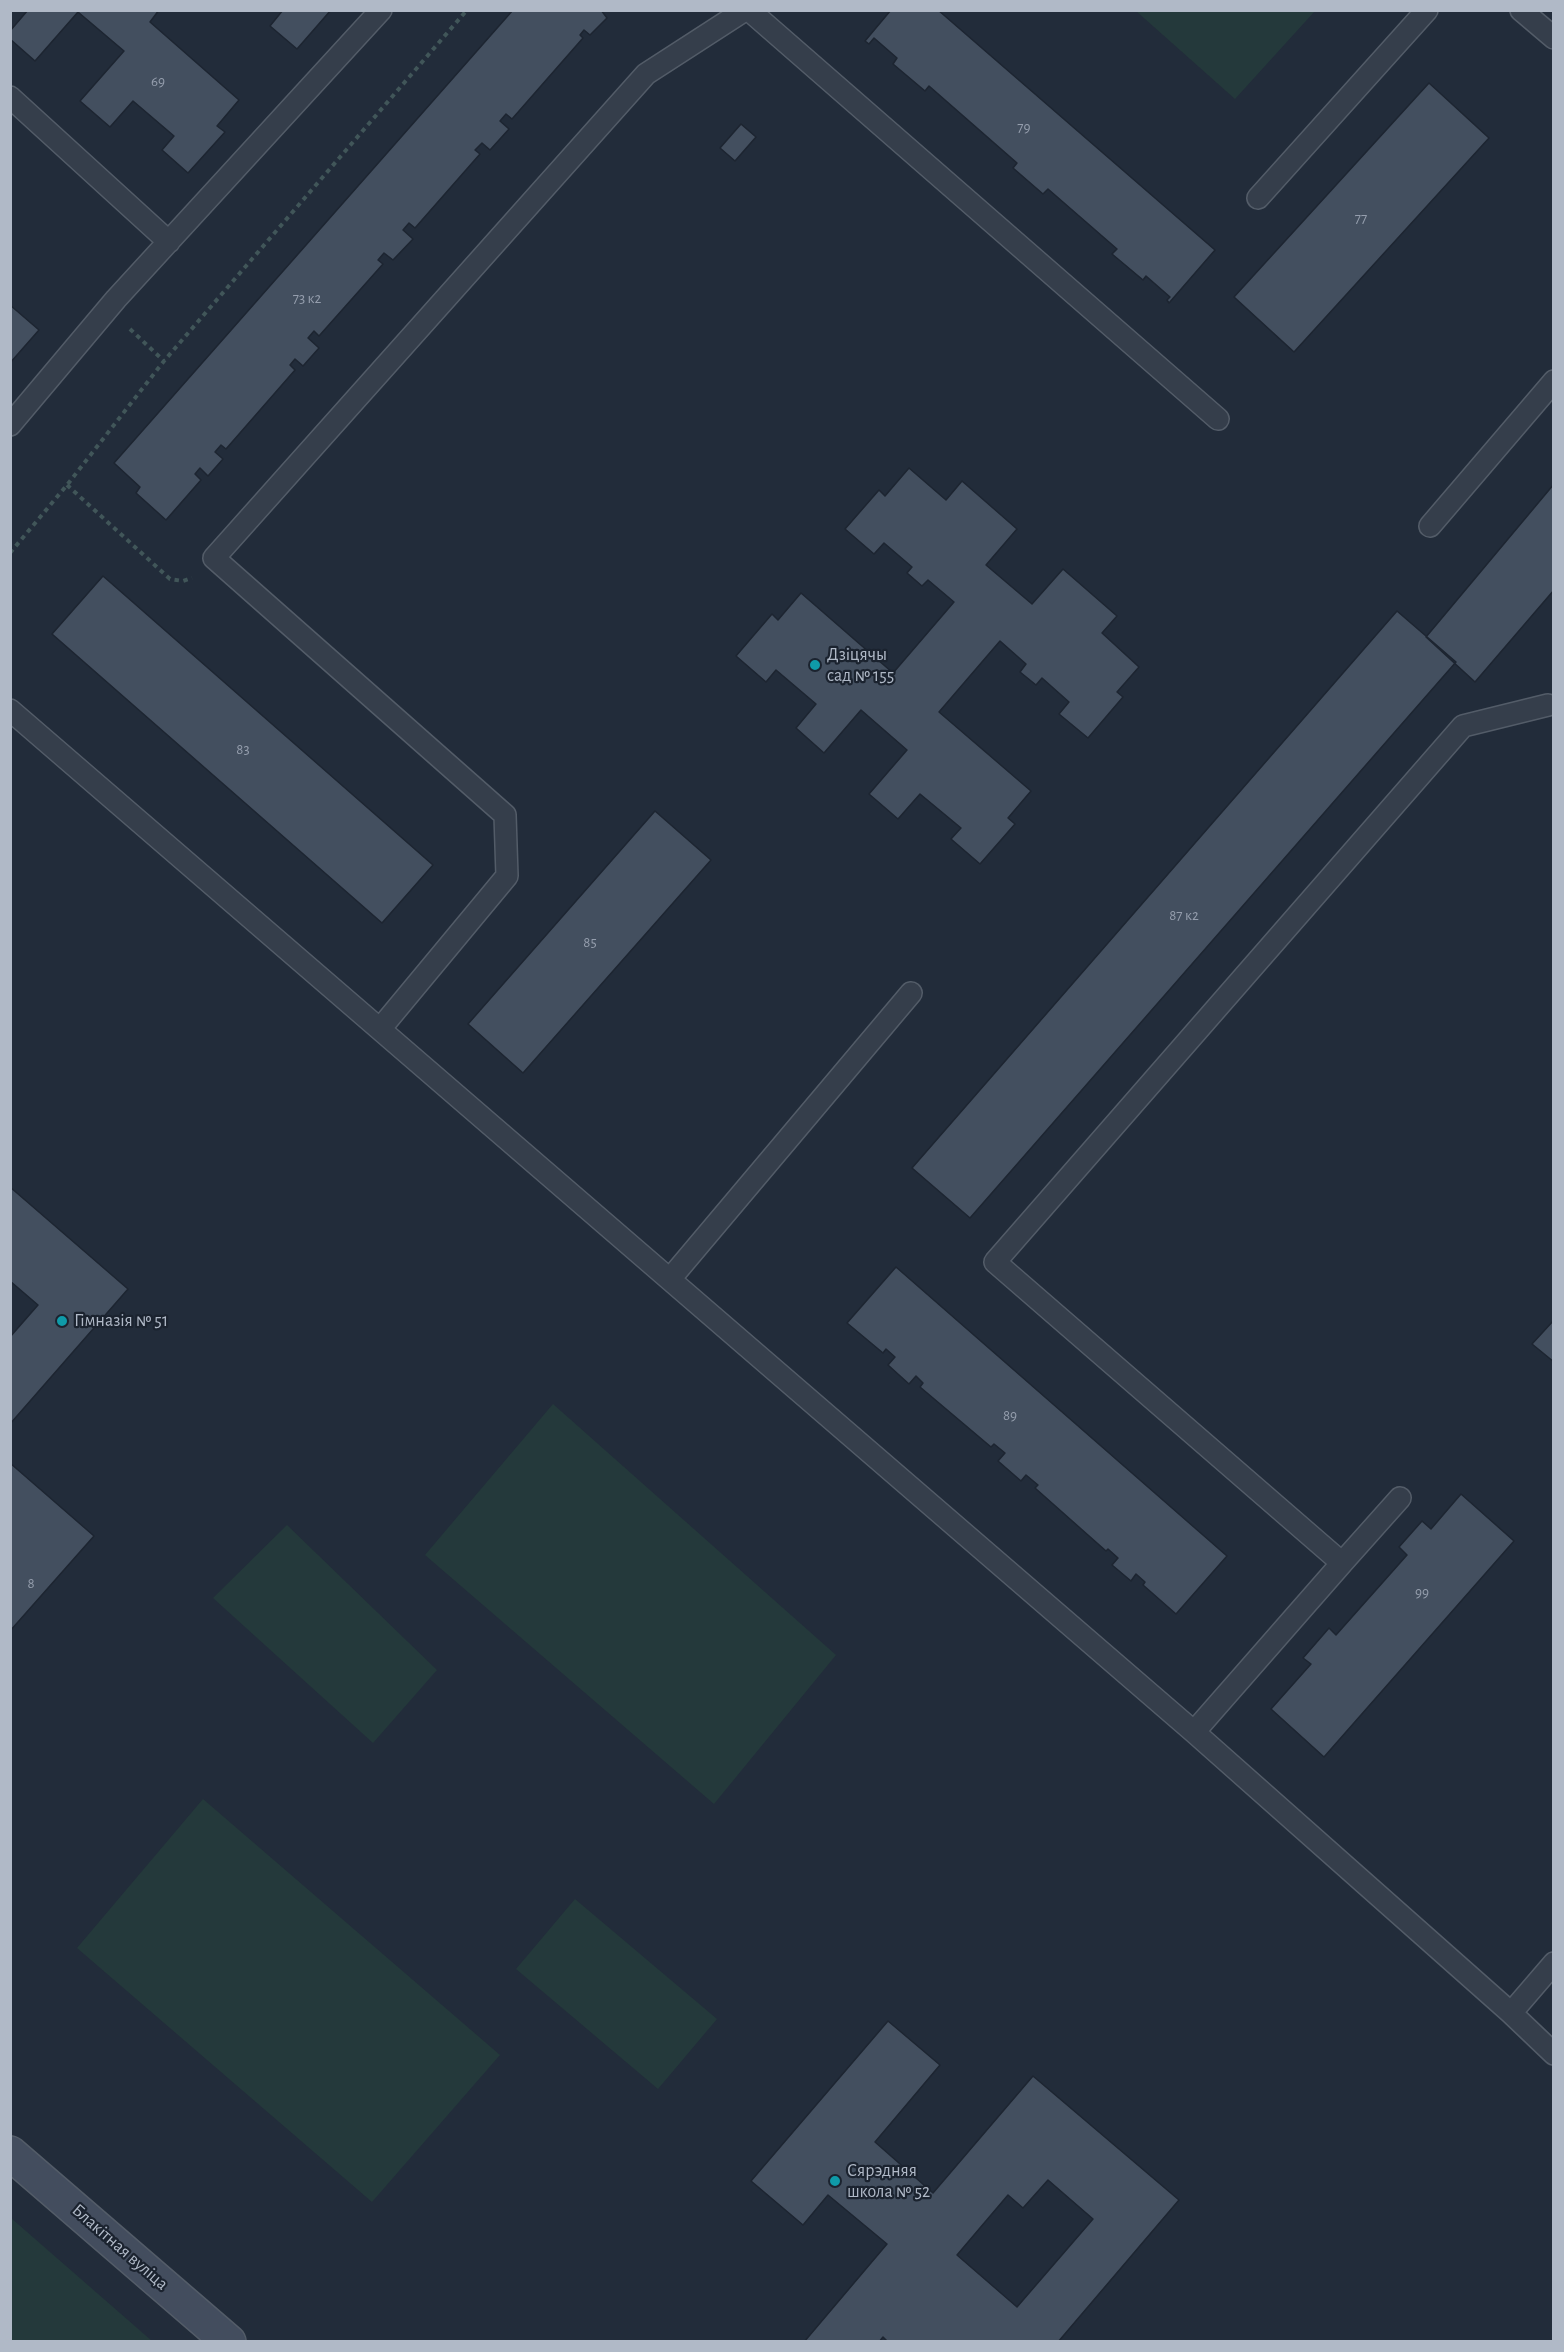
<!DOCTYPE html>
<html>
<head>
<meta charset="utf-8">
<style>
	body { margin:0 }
	#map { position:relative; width:1564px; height:2352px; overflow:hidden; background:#222c3a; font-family:"Alegreya Sans",sans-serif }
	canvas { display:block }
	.frame { position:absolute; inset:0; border:12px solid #b0b9c7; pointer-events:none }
</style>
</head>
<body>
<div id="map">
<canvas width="1564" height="2352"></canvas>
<div class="frame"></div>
</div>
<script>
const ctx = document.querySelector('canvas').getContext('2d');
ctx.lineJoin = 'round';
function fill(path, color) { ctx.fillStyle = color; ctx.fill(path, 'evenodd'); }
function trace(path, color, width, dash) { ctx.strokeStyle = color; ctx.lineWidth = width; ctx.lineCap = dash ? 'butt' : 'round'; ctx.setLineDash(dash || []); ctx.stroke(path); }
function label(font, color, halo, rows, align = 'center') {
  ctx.font = font + ' "Alegreya Sans",sans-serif'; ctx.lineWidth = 4.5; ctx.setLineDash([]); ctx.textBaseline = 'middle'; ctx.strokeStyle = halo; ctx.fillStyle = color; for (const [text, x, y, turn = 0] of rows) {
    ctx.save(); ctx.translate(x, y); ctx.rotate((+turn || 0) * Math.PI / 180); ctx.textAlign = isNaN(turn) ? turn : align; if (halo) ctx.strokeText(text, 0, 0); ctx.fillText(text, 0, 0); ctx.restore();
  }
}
const green = new Path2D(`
	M1136,11H1315L1235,99Z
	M553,1404L836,1655L714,1804L425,1555Z
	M287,1525L437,1670L373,1743L213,1598Z
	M203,1799L500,2055L372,2202L77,1948Z
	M575,1899L717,2019L658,2089L516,1969Z
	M11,2218L152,2341H11Z`);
const building = new Path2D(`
	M28,10H159L150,22L239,100L217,126L225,132L188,173L162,150L174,136L133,101L110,127L80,101L124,51L78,12L35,61L10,39V31Z
	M283,10H331L297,49L270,26Z
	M513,10H601L607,18L590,35L584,30L580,35L583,38L512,119L506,114L500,121L509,129L490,150L482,143L475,150L480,154L415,228L409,223L403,230L413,239L393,260L384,253L378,260L383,264L319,336L314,331L308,338L319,348L303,366L295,359L290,365L295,370L226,449L221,445L215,452L223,459L208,476L200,468L195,474L201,480L166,520L136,493L140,487L114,463Z
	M891,10H938L1215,250L1169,303L1167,300L1170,297L1146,276L1143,280L1112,254L1117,249L1048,189L1043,194L1013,168L1017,163L929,86L925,91L893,64L897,58L874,38L869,44L865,41Z
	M1429,83L1489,138L1294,352L1234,297Z
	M741,124L756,137L735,161L720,148Z
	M10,305L39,330L10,363Z
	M909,468L946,500L962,481L1017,529L986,565L1032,604L1063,569L1117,616L1102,633L1139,667L1117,692L1123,697L1088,738L1059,714L1069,702L1042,678L1036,685L1020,672L1026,664L1000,641L939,712L1031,791L1008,818L1015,824L980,864L951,839L961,828L920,794L898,819L869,794L907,750L861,710L824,753L796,728L816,704L776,670L766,682L736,656L772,614L778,620L801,593L893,673L954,602L928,580L922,586L907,573L912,567L884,543L874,554L845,529L879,490L885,496Z
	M1554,484V590L1475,682L1426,637Z
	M103,576L433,865L382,923L52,634Z
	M1397,611L1456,662L970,1218L912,1168Z
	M655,811L711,860L523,1073L468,1024Z
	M10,1187L128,1289L10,1424V1337L38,1305L10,1281Z
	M896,1267L1227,1556L1176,1614L1143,1585L1145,1582L1136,1574L1131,1581L1112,1565L1118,1558L1108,1549L1106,1551L1035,1488L1038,1485L1026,1475L1021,1481L998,1461L1005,1453L994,1444L991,1447L920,1387L923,1383L916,1376L909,1384L888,1365L895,1357L886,1349L883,1353L847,1323Z
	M1554,1320V1362L1532,1344Z
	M10,1463L94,1536L10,1631Z
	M1461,1494L1514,1541L1324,1757L1271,1709L1311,1664L1303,1658L1329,1628L1336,1635L1407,1555L1399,1547L1422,1521L1431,1529Z
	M888,2021L940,2065L875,2142L933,2193L1033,2076L1179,2200L1058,2342H888L883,2337L879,2342H804L887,2244L828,2195L803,2225L751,2181ZM1048,2180L1093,2219L1017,2307L957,2255L1008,2195L1023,2208Z`);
const path = new Path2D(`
	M130,329L164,361
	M67,485L170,579L183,581L192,578
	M10,553L67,485L164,361L467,10`);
const lane = new Path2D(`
	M749,10L1218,419
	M1521,10L1554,38
	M10,97L169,242
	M1258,198L1427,10
	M10,425L116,299L381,10
	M1430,526L1554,381
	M10,710L1194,1732L1511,2013L1554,2054
	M380,1029L507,876L505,815L214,558L646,74L745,10
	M670,1279L911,993
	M1342,1563L1400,1498
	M1194,1732L1342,1563L995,1262L1463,726L1548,705
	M1511,2013L1554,1963`);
const secondary = new Path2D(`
	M10,2153L229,2342`);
const markers = [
	[815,665,6,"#0f9aa8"],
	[62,1321,6,"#0f9aa8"],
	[835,2181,6,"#0f9aa8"]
];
const numberNames = [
	["69",158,81],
	["79",1024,127],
	["77",1361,218],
	["73 к2",307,298],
	["83",243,749],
	["87 к2",1184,915],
	["85",590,942],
	["89",1010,1415],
	["8",31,1583],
	["99",1422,1592]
];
const poiNames = [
	["Дзіцячы",827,655],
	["сад № 155",827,676],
	["Гімназія № 51",74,1321],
	["Сярэдняя",847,2171],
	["школа № 52",847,2192]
];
const streetNames = [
	["Блакітная вуліца",120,2247,41]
];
fill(green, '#24393b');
fill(building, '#434f5f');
trace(building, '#1d2531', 1.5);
trace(lane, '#535c68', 24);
trace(secondary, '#535c68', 36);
trace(path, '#415659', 4, [4.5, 4.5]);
trace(lane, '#353e4b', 21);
trace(secondary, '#434d5e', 33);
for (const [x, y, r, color] of markers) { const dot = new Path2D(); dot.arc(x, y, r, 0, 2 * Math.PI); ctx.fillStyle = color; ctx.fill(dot); trace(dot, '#1b232f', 2); }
label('15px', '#959ead', null, numberNames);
label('18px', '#b0b9c7', '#1b232f', poiNames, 'left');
label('18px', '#b0b9c7', '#1b232f', streetNames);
</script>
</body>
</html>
